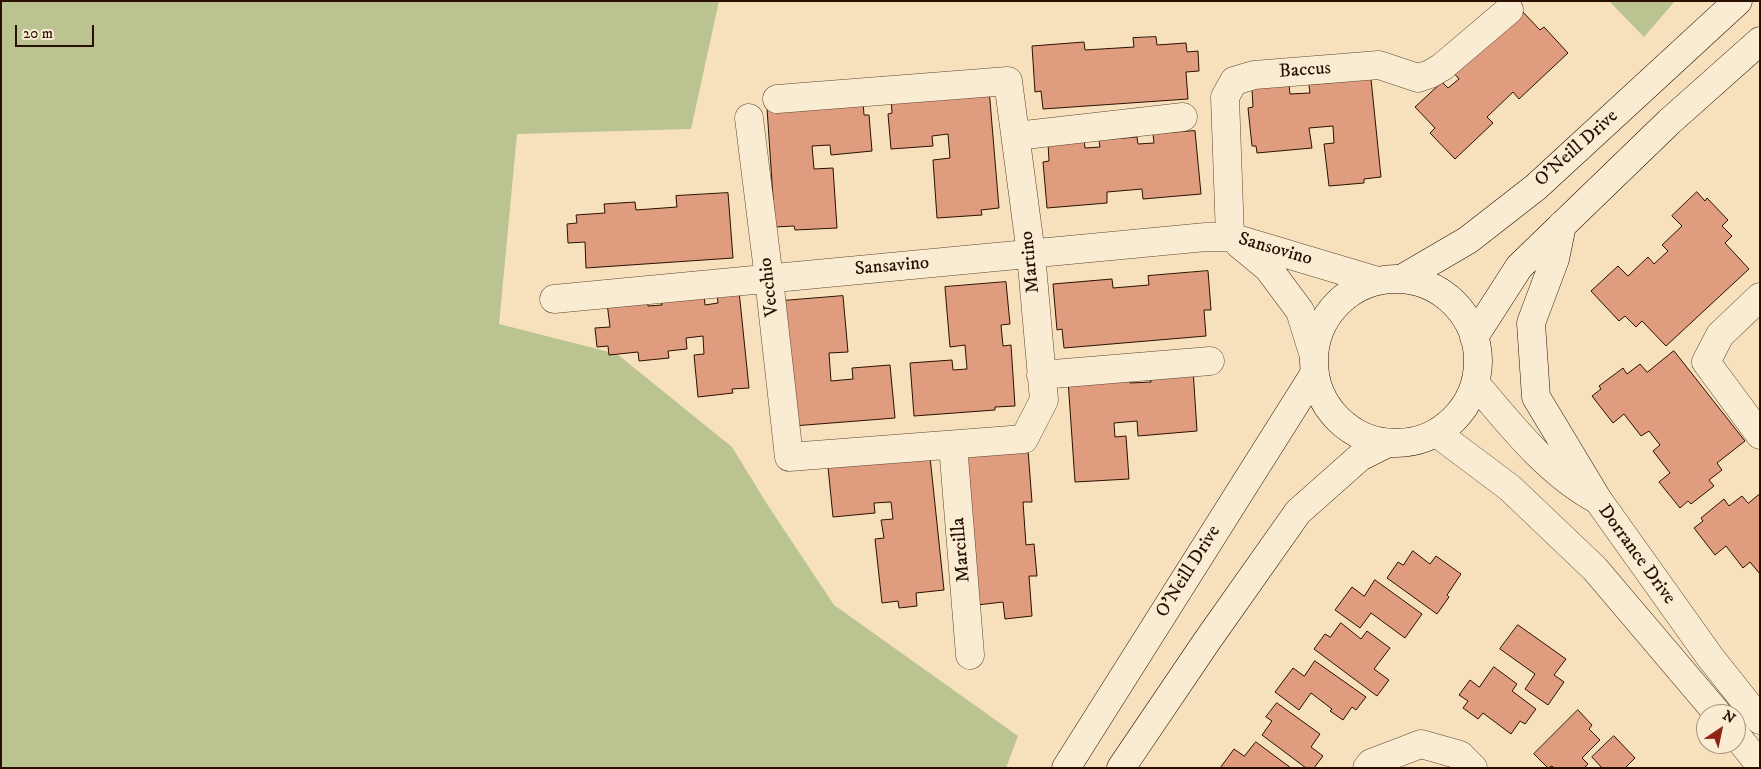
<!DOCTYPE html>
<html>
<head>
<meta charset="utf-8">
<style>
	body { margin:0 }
	#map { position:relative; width:1761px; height:769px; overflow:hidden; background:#f6e1bc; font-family:"IM FELL DW Pica",serif }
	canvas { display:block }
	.frame { position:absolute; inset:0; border:2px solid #2a1000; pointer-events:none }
	.north { position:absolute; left:1696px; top:704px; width:50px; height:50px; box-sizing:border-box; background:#f9ecd3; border:1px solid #a6947f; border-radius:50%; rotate:34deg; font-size:14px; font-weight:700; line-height:20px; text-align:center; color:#2a1000 }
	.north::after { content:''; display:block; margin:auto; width:18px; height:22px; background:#8f2418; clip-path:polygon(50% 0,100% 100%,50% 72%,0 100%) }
	.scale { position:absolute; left:15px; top:25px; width:79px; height:22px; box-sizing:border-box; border:2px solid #2a1000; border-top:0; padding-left:6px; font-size:15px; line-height:18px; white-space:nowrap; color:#2a1000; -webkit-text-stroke:4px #f9ecd3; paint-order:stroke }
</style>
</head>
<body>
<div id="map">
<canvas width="1761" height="769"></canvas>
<div class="frame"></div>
<div class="north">N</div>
<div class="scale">20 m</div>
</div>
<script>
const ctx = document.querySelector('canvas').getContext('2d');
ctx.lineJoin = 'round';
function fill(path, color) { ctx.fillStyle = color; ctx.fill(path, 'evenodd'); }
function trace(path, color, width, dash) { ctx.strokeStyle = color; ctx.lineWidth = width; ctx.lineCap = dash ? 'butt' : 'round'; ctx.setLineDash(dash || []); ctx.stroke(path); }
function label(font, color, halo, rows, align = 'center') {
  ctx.font = font + ' "IM FELL DW Pica",serif'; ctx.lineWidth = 4; ctx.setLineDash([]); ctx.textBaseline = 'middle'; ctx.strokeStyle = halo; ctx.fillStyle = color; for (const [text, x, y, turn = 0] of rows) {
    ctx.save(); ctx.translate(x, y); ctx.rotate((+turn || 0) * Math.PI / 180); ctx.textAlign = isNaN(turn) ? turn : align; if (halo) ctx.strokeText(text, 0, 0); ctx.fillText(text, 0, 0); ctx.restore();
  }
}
const green = new Path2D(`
	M1,1H719L691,129L517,134L499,324L617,354L732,447L767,504L834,605L1018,736L1006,768H1Z
	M1609,1H1675L1644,37Z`);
const building = new Path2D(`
	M1520,9L1540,30L1544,27L1568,53L1519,99L1513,92L1487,117L1493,123L1455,159L1430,133L1435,128L1415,107L1442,82L1448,88L1459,79L1453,72Z
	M1156,37L1157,45L1186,43L1187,52L1198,51L1199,71L1186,72L1188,99L1043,109L1041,91L1035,92L1032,46L1084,42L1085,50L1134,47L1133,38Z
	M1371,79L1381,177L1364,179V183L1329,186L1324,144L1334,143L1333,126L1309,128L1312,148L1257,153L1256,146H1252L1248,108L1253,107L1252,89L1289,85L1290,94L1310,93L1309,85Z
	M989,89L999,208L981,210L982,215L937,218L933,160L950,158L948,134L932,136L933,146L891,149L888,114L892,113L891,97Z
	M863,102L864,115H869L872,151L831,155L830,145L812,146L814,169L833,168L837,228L795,230L794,226L775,227L767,108Z
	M1195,131L1201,194L1143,199L1142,189L1107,192V203L1047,208L1043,162L1049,161L1048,143L1084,140L1085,148L1100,147L1099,140L1137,137L1138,144L1154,143L1153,134Z
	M1697,192L1705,201L1707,198L1728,220L1722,226L1732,236L1725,243L1749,269L1666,346L1642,321L1636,327L1625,316L1619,321L1591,291L1618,266L1628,276L1648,257L1654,264L1668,251L1662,245L1682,226L1672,216Z
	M728,193L733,258L586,268L585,242L568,243L567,224L577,223L576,215L605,213L604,204L635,202L636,210L677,207L676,196Z
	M1208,271L1211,310H1204L1206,336L1064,348L1062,329L1057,330L1053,284L1112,279L1113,288L1149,285L1148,276Z
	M1006,282L1010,324L1001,325L1003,346L1011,345L1015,406L995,407V410L914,416L910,363L952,360L953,370L967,369L965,345L950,347L945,287Z
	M739,291L749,388L732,389L733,393L698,397L694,355L704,354L703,336L686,338L687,349L668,351L669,358L639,361L638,352L609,355L608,346L597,347L595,328L610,327L607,303L647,299L648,306L662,305L661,298L704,295L705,305L718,303L717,293Z
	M843,296L848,352L829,353L831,381L853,379L852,368L890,365L895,418L793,426L782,301Z
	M1674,351L1745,441L1717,463L1722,470L1709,480L1714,486L1691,504L1688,501L1680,508L1659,482L1670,473L1653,451L1660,445L1649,431L1641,436L1624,414L1613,423L1592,396L1601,389L1599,386L1623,368L1627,374L1640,364L1647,372Z
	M1193,369L1197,431L1138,436L1137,421L1114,423L1115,437L1126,436L1129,479L1075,482L1068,380L1130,376V383L1151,382L1150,372Z
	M1028,450L1032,502H1023L1026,545L1034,544L1037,576H1029L1032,616L1005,619L1003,602L977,605L964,455Z
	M930,457L944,590L916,593L917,606L899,608L898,601L882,603L875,539L884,538L881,520L893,519L891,502L874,503L875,513L833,517L828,467Z
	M1760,494V574L1750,562L1743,568L1726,546L1715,555L1694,528L1703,521L1701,518L1724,499L1729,506L1742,496L1748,503Z
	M1413,551L1430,564L1436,556L1461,574L1447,595L1449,597L1437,614L1387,578L1398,562L1403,565Z
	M1375,580L1422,614L1405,638L1371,613L1360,628L1335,610L1352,587L1364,596Z
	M1341,623L1361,639L1367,631L1390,648L1374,669L1389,680L1377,696L1314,649L1325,634L1330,637Z
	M1518,625L1566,659L1554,675L1564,682L1548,705L1525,689L1535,674L1500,649Z
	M1315,661L1366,697L1356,710L1352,707L1343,720L1330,711L1332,709L1311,693L1299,710L1275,692L1293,668L1304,676Z
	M1494,667L1517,684L1512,691L1536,709L1525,724L1520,721L1511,734L1483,713L1478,719L1463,708L1468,701L1459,695L1470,680L1479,687Z
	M1277,703L1320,734L1311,747L1323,756L1314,768H1306L1262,735L1272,721L1266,717Z
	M1578,710L1592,725L1589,729L1600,740L1582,758L1588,764L1584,768H1554L1552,766L1548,768L1534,754Z
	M1614,736L1635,758L1625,768H1602L1592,757Z
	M1256,742L1291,768H1220L1234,749L1244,756Z`);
const minor = new Path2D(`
	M749,118L769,279L789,457L1024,439L1044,400L1031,254L1008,81L777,99
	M1016,136L1183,117
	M1230,237L1225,97L1234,81L1254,75L1379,65L1418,78L1430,74L1442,67L1509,10
	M1239,244L1268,268L1300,311L1313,353
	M1760,297L1720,335L1706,362L1760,435
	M554,299L1206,237H1230L1374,280
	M1041,375L1210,361
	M953,445L970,655
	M1367,768L1371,763L1421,744L1460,755L1473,768`);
const tertiary = new Path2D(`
	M1476,384C1511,426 1549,474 1598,500L1710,657L1760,720
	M1438,434L1510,488L1595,569L1718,714
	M1736,735L1760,765`);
const secondary = new Path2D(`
	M1562,225L1555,259L1531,323L1536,397L1598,500
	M1403,278L1468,240L1536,187L1738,1
	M1314 361a82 82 0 1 1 164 0a82 82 0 1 1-164 0Z
	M1474,337L1519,267L1669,122L1760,41
	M1066,768L1313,376
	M1121,768L1207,641L1298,512L1360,457L1388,443`);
const streetNames = [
	["Baccus",1305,71,-4],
	["O'Neill Drive",1577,149,-42],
	["Sansovino",1275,250,16],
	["Martino",1031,262,-96],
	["Sansavino",892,267,-5],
	["Vecchio",770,287,-97],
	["Marcilla",962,550,-95],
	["Dorrance Drive",1636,555,54],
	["O'Neill Drive",1189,572,-58]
];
fill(green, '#bbc391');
fill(building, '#df9c7e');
trace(building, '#2a1000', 1);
trace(minor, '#5d442f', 29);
trace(tertiary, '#5d442f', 29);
trace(secondary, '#2a1000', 29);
trace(minor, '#f9ecd3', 28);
trace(tertiary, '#f9ecd3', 28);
trace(secondary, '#f9ecd3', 28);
label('19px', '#2a1000', '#f9ecd3', streetNames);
</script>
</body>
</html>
